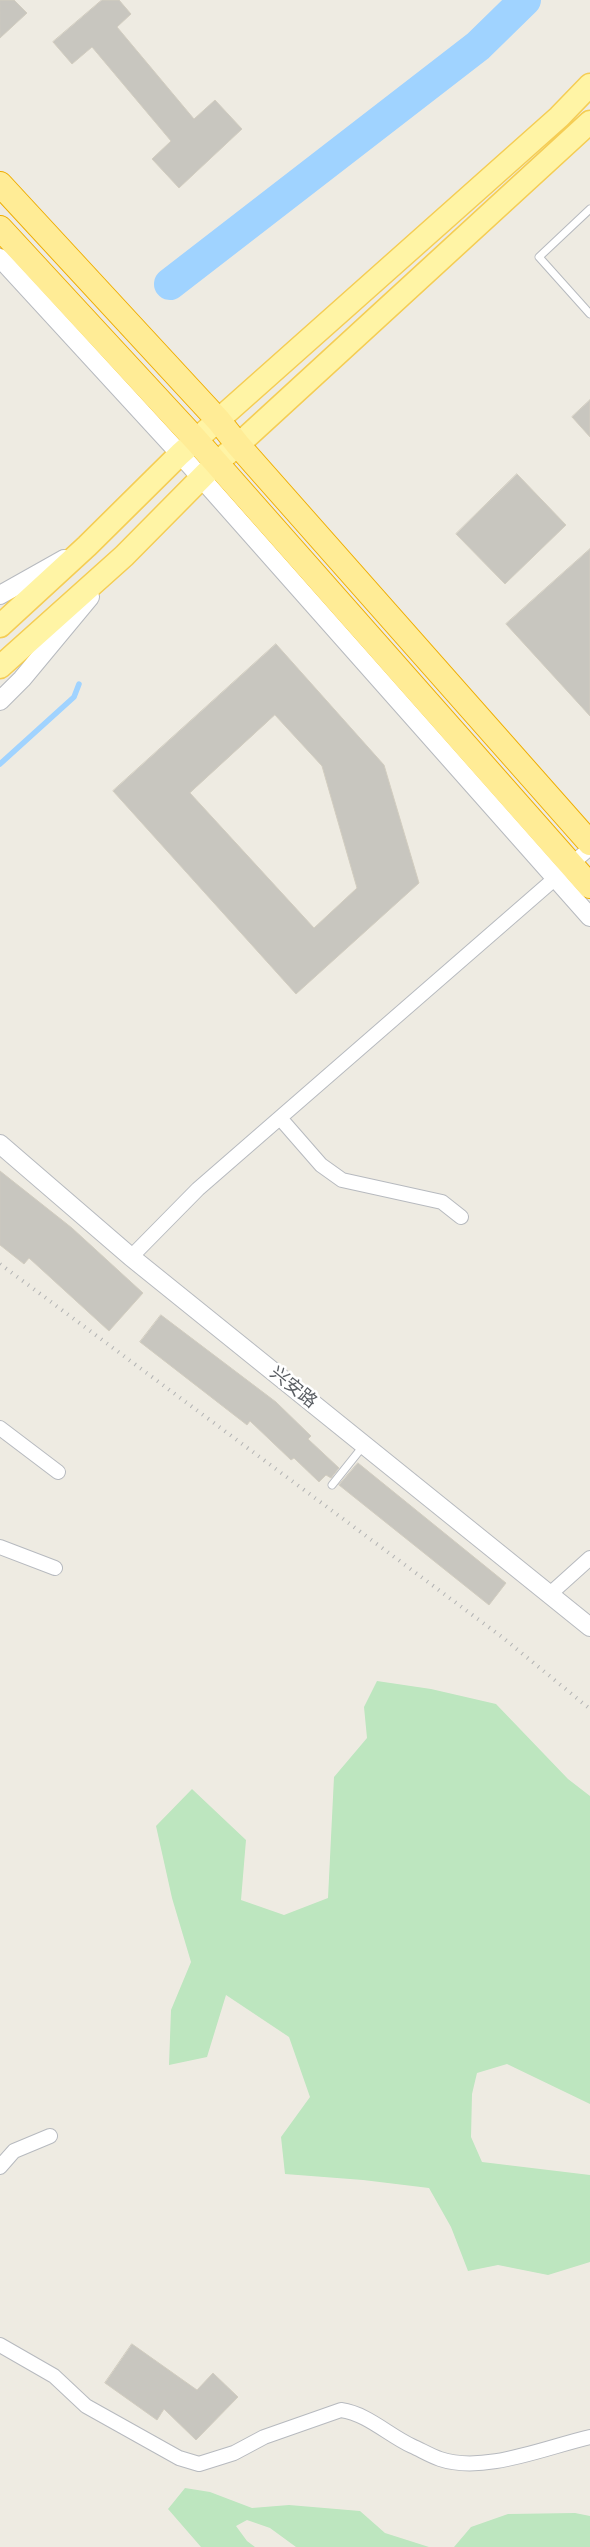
<!DOCTYPE html>
<html>
<head>
<meta charset="utf-8">
<style>
	body { margin:0 }
	canvas { display:block; background:#eeebe2 }
</style>
</head>
<body>
<canvas width="590" height="2547"></canvas>
<script>
const ctx = document.querySelector('canvas').getContext('2d');
ctx.lineJoin = 'round';
function fill(path, color) { ctx.fillStyle = color; ctx.fill(path, 'evenodd'); }
function trace(path, color, width, dash) { ctx.strokeStyle = color; ctx.lineWidth = width; ctx.lineCap = dash ? 'butt' : 'round'; ctx.setLineDash(dash || []); ctx.stroke(path); }
function label(font, color, halo, rows, align = 'center') {
  ctx.font = font + ' "Varela Round","Noto Sans SC",sans-serif'; ctx.lineWidth = 5; ctx.setLineDash([]); ctx.textBaseline = 'middle'; ctx.strokeStyle = halo; ctx.fillStyle = color; for (const [text, x, y, turn = 0] of rows) {
    ctx.save(); ctx.translate(x, y); ctx.rotate((+turn || 0) * Math.PI / 180); ctx.textAlign = isNaN(turn) ? turn : align; if (halo) ctx.strokeText(text, 0, 0); ctx.fillText(text, 0, 0); ctx.restore();
  }
}
const green = new Path2D(`
	M377,1681L431,1689L496,1704L568,1779L590,1796V2104L507,2064L477,2073L472,2094L471,2137L482,2162L590,2175V2262L548,2275L498,2265L468,2271L451,2227L429,2188L363,2180L285,2174L281,2137L310,2097L289,2037L226,1995L207,2057L169,2065L171,2010L191,1962L172,1898L156,1826L192,1789L246,1840L241,1900L284,1915L328,1898L334,1777L367,1738L364,1707Z
	M185,2488L210,2492L252,2508L289,2505L360,2511L385,2533L429,2547H296L270,2528L247,2520L236,2526L247,2541L255,2547H201L168,2509Z
	M575,2513L590,2516V2547H454L471,2527L508,2514Z`);
const stream = new Path2D(`
	M0,764L74,697L79,684`);
const river = new Path2D(`
	M170,284L478,46L525,0`);
const building = new Path2D(`
	M0,0H14L27,13L0,38Z
	M102,0H119L131,14L117,27L194,119L215,100L242,129L179,188L152,159L171,141L92,47L72,64L53,42Z
	M590,400V437L572,417Z
	M517,474L566,525L505,584L456,534Z
	M590,549V716L506,624Z
	M276,644L384,765L419,883L296,994L113,791ZM275,715L322,766L357,888L314,928L190,793Z
	M0,1171L72,1228L143,1293L109,1331L29,1258L24,1264L0,1245Z
	M161,1315L276,1402L311,1436L308,1439L339,1468L331,1478L326,1475L319,1482L294,1458L291,1460L250,1421L247,1425L140,1342Z
	M358,1463L506,1583L489,1605L339,1485Z
	M132,2344L197,2390L213,2373L238,2397L196,2440L164,2409L157,2420L105,2383Z`);
const service = new Path2D(`
	M590,209L539,257L590,314
	M332,1485L364,1445`);
const minor = new Path2D(`
	M280,1118L321,1165L342,1180L442,1202L461,1217
	M131,1257L198,1189L590,848
	M0,1428L58,1472
	M0,1547L55,1568
	M550,1594L590,1558
	M0,2167L14,2151L50,2136
	M0,2345L54,2376L86,2406L179,2458L199,2464L234,2453L264,2437L341,2410C368,2414 388,2435 412,2446C421,2450 431,2456 440,2459C484,2474 546,2447 590,2437`);
const tertiary = new Path2D(`
	M0,258L180,454L590,917
	M0,595L64,559
	M0,701L22,679L90,597
	M0,1144L131,1257L590,1627`);
const primary = new Path2D(`
	M0,626L87,546L180,454L559,117L590,85
	M0,667L124,556L216,463L238,445L590,122`);
const trunk = new Path2D(`
	M0,184L219,421L238,445L590,843
	M0,228L196,440L590,886`);
const rail = new Path2D(`
	M0,1264L502,1637L590,1709`);
const streetNames = [
	["兴安路",293,1388,39]
];
fill(green, '#bde6bf');
trace(stream, '#a0d3ff', 5.5);
trace(river, '#a0d3ff', 32);
fill(building, '#c8c6bf');
trace(building, '#d2cdc0', 1);
trace(service, '#b7babf', 9);
trace(minor, '#b7babf', 16);
trace(tertiary, '#b7babf', 20);
trace(primary, '#f5cd54', 25);
trace(trunk, '#efad00', 26);
trace(service, '#fff', 7);
trace(minor, '#fff', 14);
trace(tertiary, '#fff', 18);
trace(primary, '#fff4a5', 22);
trace(trunk, '#ffec96', 24);
trace(rail, '#b3b4b4', 4, [1, 6]);
label('18px', '#5a5e63', '#fff', streetNames);
</script>
</body>
</html>
